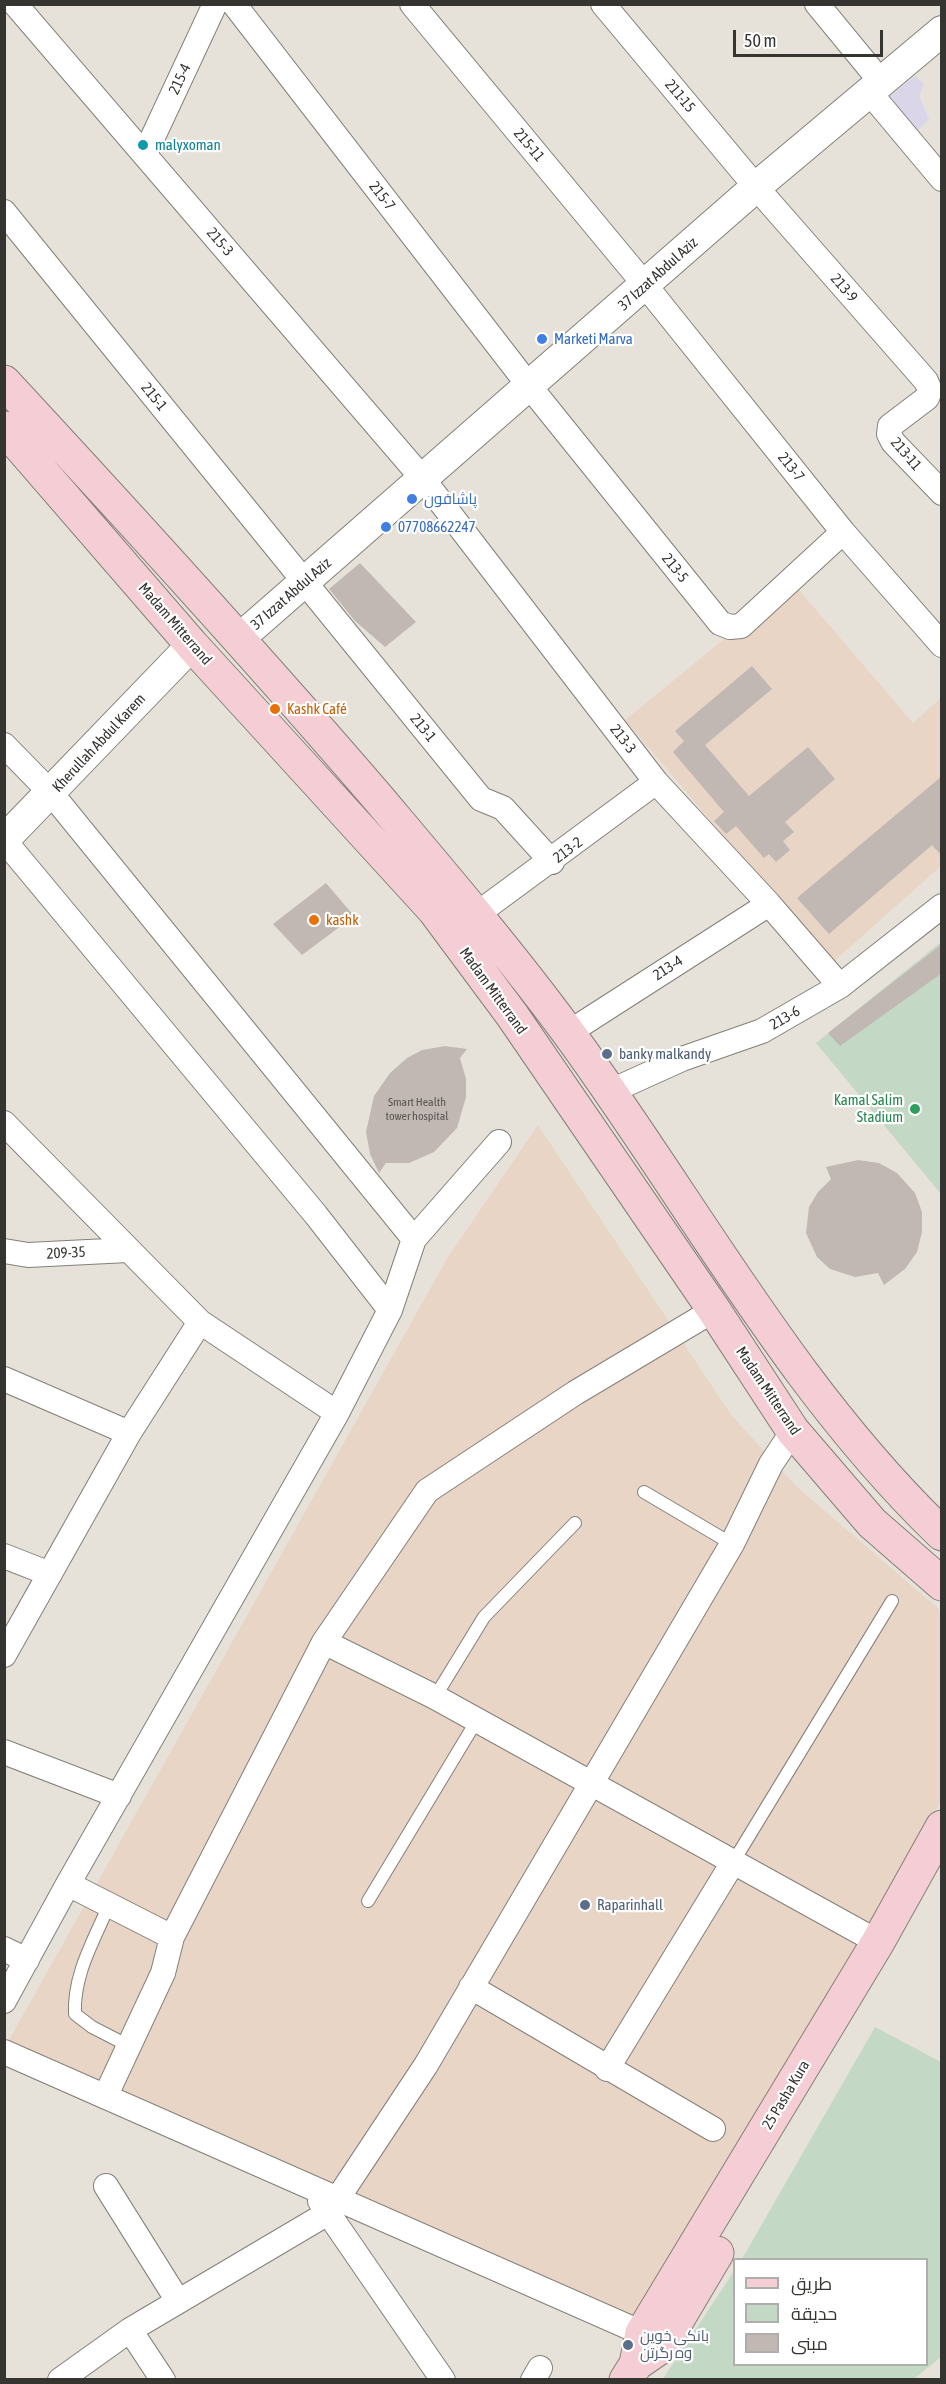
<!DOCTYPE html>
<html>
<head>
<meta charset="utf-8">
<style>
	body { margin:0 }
	#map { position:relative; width:946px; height:2384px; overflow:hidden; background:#e6e2da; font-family:"Asap Condensed",Cairo,sans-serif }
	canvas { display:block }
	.frame { position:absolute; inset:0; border:6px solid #363431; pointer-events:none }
	.legend { position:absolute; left:733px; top:2258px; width:195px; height:108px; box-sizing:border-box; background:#fff; border:2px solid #afaead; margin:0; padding:8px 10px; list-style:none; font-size:18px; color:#363431 }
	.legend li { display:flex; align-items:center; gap:12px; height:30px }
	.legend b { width:30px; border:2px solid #afaead }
	.scale { position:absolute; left:733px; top:30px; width:150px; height:27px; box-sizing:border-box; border:3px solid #363431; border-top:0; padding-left:8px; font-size:18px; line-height:21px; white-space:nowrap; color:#363431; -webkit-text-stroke:4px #fff; paint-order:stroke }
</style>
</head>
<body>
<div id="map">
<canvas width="946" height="2384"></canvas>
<div class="frame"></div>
<ul class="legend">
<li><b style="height:8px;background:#f4ced4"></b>طريق</li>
<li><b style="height:16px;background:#c3d9c5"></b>حديقة</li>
<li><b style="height:16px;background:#c1b8b3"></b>مبنى</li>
</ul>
<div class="scale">50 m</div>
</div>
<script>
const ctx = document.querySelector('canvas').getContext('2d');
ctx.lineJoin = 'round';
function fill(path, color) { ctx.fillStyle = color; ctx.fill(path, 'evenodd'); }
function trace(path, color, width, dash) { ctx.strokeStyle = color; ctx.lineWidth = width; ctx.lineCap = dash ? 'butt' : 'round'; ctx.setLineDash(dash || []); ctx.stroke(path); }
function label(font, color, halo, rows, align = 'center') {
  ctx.font = font + ' "Asap Condensed",Cairo,sans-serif'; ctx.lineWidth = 4.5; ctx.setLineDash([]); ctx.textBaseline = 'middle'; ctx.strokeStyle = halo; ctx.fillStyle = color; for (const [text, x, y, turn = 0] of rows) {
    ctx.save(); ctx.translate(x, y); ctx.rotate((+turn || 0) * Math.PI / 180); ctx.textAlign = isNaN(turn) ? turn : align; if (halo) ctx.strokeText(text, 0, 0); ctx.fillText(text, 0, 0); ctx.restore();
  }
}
const commercial = new Path2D(`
	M915,76L924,84L919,96L929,119L912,137L884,101Z`);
const education = new Path2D(`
	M793,583L913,723L941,698V866L832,963L625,720Z
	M538,1125L732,1416L796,1486L941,1611V1801L633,2329L9,2040L448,1257Z`);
const green = new Path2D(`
	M941,942V1194L816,1043Z
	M875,2027L941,2062V2357L914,2379H663L734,2271V2364H926V2260L742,2259Z`);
const building = new Path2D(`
	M360,563L416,622L385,647L355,621L329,589Z
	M752,666L772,689L705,745L749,796L808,747L835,779L785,822L794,832L783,841L790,850L776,862L769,854L764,858L736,826L726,834L714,821L724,812L673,752L684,741L675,731Z
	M942,776V856L932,845L829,934L797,898Z
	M326,883L354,916L302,955L273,924Z
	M942,944V973L840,1046L828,1033Z
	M445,1046L467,1049L460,1058L466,1079V1097L457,1128L434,1152L409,1163H386L379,1173L370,1154L366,1132L374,1096L390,1073L407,1058L422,1050Z
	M858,1160L879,1163L897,1173L915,1193L922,1212V1232L917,1252L905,1269L884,1285L878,1273L855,1277L830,1269L817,1257L806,1233L809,1207L818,1192L831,1179L826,1167Z`);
const service = new Path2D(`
	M644,1492L732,1544
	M435,1697L484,1617L575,1523
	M732,1864L892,1601
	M368,1901L477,1720
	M109,1905C94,1940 73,1975 75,2014L92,2027L129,2046`);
const minor = new Path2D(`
	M15,4L423,479L656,782L769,904L840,986
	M234,4L530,387L720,623L730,627L741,626L843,532
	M412,4L645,285L843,532L942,645
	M603,4L756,187L926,381L930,390L927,398L890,426L889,434L893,442L942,493
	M817,4L882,83
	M870,93L942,179
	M145,154L215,4
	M4,212L481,799L503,808L552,862
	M4,745L51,793L414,1239
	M4,840L316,1215L390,1310
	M477,914L656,782
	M568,1033L769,904
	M609,1092L682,1059L762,1031L840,986L942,906
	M4,1123L200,1322L337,1413
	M4,1251L28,1255L128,1250
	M4,1379L129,1433
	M4,1556L50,1574
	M324,1642L435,1697L878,1942
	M4,1655L129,1433L200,1322
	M4,1752L119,1796
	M68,1884L172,1937
	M4,1949L27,1960
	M471,1987L713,2129
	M4,2001L68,1884L337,1413L390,1310L414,1239L499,1142
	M4,2052L642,2333
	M607,2069L732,1864
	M106,2095L163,1973L172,1937L324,1642L427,1491L575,1393L714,1310
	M106,2186L178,2301
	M338,2198L426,2065L732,1544L771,1464L793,1431
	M320,2201L443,2380
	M130,2330L163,2380
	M60,2380L130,2330L328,2213
	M533,2380L540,2368`);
const tertiary = new Path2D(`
	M240,638L756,187L942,31
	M4,840L192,645`);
const secondary = new Path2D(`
	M4,382C131,519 257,657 379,799C443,875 508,951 567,1031C691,1200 790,1388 942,1534
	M4,428L192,645L434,910L512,1015L714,1310L793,1431L872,1523L942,1584
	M636,2364L662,2346L717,2253
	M626,2380L636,2364L642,2333L878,1942L942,1827`);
const markers = [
	[143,145,6,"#0f9aa8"],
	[542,339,6,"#3f7fe0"],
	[412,499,6,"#3f7fe0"],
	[386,527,6,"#3f7fe0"],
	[275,709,6,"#e8710a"],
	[314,920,6,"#e8710a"],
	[607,1054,6,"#5c6f8a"],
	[915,1109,6,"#2e9e5b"],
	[585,1905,6,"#5c6f8a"],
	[628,2345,6,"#5c6f8a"]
];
const numberNames = [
	["Smart Health",417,1102],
	["tower hospital",417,1116]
];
const streetNames = [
	["215-4",180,79,-65],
	["211-15",680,96,50],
	["215-11",529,145,50],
	["215-7",382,196,52],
	["215-3",220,242,49],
	["37 Izzat Abdul Aziz",658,274,-42],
	["213-9",844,288,49],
	["215-1",154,397,51],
	["213-11",906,454,49],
	["213-7",791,467,51],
	["213-5",675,568,51],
	["37 Izzat Abdul Aziz",291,594,-41],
	["Madam Mitterrand",175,624,49],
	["213-1",423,728,51],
	["213-3",623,739,52],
	["Kherullah Abdul Karem",99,743,-47],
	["213-2",568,850,-37],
	["213-4",668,968,-33],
	["Madam Mitterrand",493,991,54],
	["213-6",785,1018,-30],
	["209-35",66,1253,-3],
	["Madam Mitterrand",768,1391,56],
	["25 Pasha Kura",786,2095,-59]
];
const cultureNames = [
	["malyxoman",155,145]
];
const shopNames = [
	["Marketi Marva",554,339],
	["پاشافون",424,499],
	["07708662247",398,527]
];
const foodNames = [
	["Kashk Café",287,709],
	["kashk",326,920]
];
const serviceNames = [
	["banky malkandy",619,1054],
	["Raparinhall",597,1905],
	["بانکی خوین",640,2336],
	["وه رگرتن",640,2353]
];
const leisureNames = [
	["Kamal Salim",903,1100],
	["Stadium",903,1117]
];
fill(commercial, '#dbd5ea');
fill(education, '#e8d5c5');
fill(green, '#c3d9c5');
fill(building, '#c1b8b3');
trace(service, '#848079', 14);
trace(minor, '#848079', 26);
trace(tertiary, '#848079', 32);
trace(secondary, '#848079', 35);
trace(service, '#fff', 12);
trace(minor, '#fff', 24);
trace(tertiary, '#fff', 30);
trace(secondary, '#f4ced4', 33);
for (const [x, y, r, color] of markers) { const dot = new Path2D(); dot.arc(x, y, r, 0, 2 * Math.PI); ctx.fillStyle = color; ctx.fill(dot); trace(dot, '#fff', 2); }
label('12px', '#595552', null, numberNames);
label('15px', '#363431', '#fff', streetNames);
label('15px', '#0d838f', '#fff', cultureNames, 'left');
label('15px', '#366cbe', '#fff', shopNames, 'left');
label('15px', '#c56008', '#fff', foodNames, 'left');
label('15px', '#4e5e75', '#fff', serviceNames, 'left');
label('15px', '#27864d', '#fff', leisureNames, 'right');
</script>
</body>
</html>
